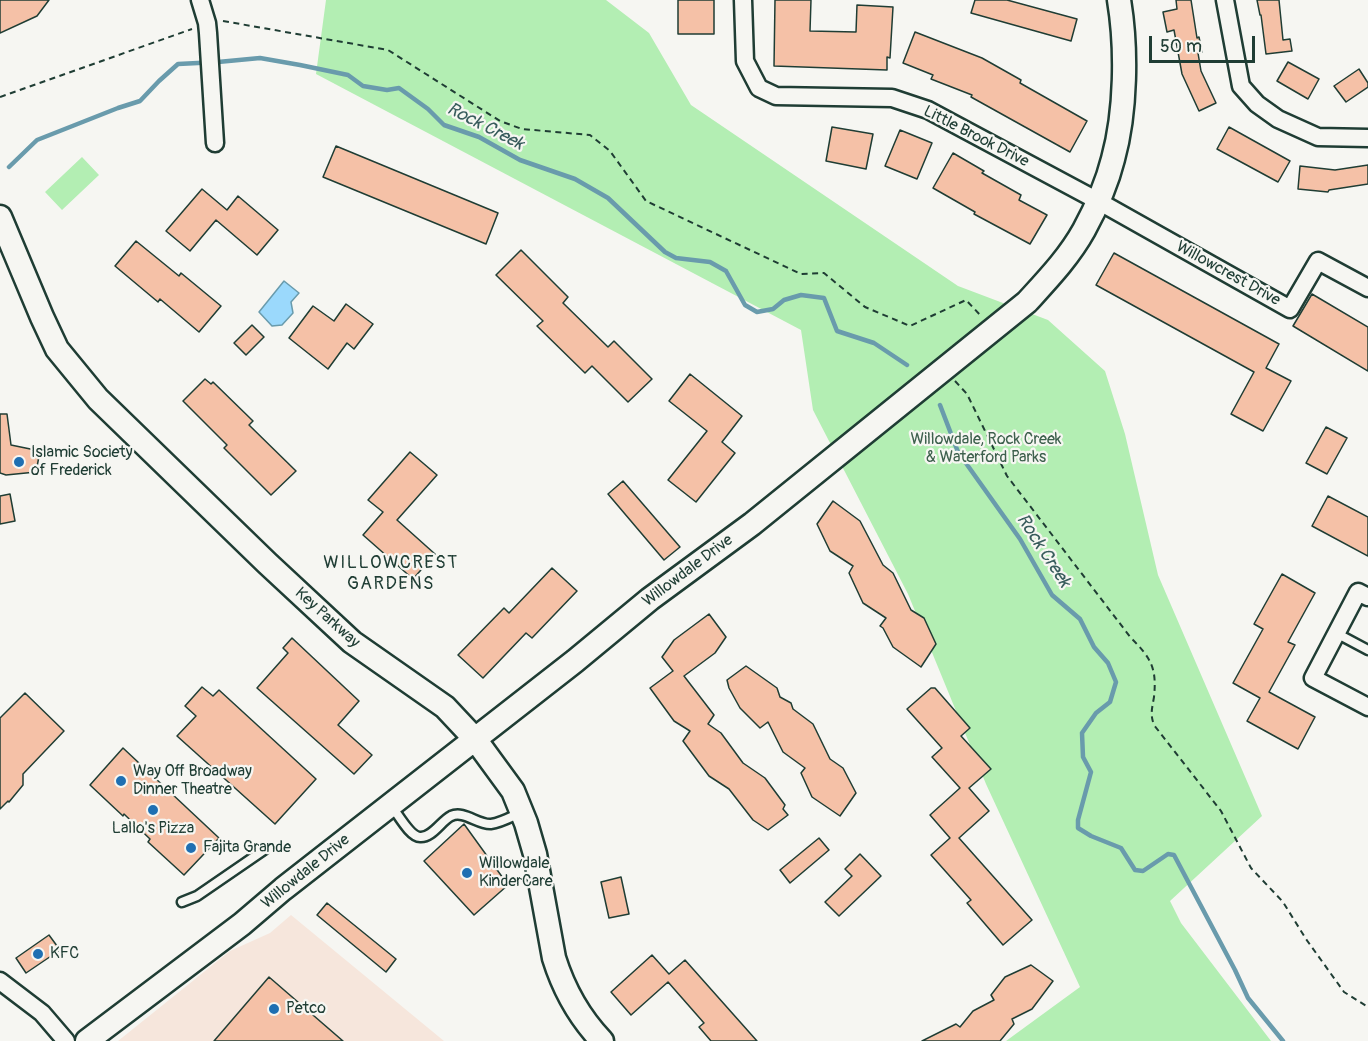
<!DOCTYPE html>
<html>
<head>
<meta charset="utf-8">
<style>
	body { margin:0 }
	#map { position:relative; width:1368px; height:1041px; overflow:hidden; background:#f6f6f2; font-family:Pangolin,sans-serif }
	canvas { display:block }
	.scale { position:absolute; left:1149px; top:36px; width:106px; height:27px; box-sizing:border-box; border:3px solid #1f3d34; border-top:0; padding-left:8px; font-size:18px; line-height:21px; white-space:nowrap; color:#1f3d34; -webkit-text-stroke:4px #f6f6f2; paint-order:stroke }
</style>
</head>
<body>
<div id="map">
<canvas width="1368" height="1041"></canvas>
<div class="scale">50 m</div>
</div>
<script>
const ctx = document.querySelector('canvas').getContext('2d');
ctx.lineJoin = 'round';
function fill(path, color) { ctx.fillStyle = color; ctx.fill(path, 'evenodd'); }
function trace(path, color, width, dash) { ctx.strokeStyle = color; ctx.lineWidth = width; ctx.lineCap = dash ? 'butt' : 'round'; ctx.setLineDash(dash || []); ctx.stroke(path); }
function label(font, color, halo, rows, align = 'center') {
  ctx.font = font + ' Pangolin,sans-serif'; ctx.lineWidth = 4.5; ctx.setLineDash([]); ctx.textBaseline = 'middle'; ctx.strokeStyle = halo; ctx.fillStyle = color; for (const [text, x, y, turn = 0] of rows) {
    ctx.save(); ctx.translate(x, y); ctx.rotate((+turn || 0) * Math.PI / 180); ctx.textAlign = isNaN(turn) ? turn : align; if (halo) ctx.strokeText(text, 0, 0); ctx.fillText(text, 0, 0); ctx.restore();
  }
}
const built = new Path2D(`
	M291,915L444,1041H118L230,951L270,933Z`);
const green = new Path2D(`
	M326,0H606L649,33L691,105L958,286L1048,320L1105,371L1125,434L1158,575L1262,816L1170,901L1181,923L1271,1041H1006L1080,987L986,784L908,594L813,410L801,330L316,74Z
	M82,157L99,175L62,210L45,192Z`);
const water = new Path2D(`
	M284,281L299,293L291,302L293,313L282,325L272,326L259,312Z`);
const stream = new Path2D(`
	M9,167L37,140L118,108L140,101L159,81L178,64L218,62L260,58L300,65L348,75L363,86L387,90L399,88L428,109L444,125L479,137L520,160L575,179L608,198L665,252L676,258L710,262L726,271L745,305L757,312L773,309L784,300L801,295L824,298L837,331L874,343L907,365
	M940,405L958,452L1020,539L1052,595L1080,619L1094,647L1108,663L1116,682L1110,702L1096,713L1082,733L1083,757L1091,772L1078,820V828L1091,836L1121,848L1135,870L1143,871L1168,854L1174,855L1235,970L1248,998L1283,1041`);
const building = new Path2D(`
	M0,0H49L37,16L0,33Z
	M678,0H714V34H678Z
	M775,0H811L810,31L856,32L857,5L893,7L890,58L887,57V70L774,66Z
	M975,0H1007L1077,19L1071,41L971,13Z
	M1176,0H1191L1197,38L1199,37L1202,52L1198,53L1201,71L1216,103L1199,111L1182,74L1174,30L1167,32L1163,12L1177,9Z
	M1257,0H1279L1283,40L1290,39L1292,51L1266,54L1261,15H1260Z
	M915,32L982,58L1021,80L1020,83L1087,121L1070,152L971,97L972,95L931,79L933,75L903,63Z
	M1288,62L1319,79L1308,99L1277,81Z
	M1359,69L1368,83V87L1346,102L1334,86Z
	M832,127L873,134L866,169L826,161Z
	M1229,127L1290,161L1278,182L1217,149Z
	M900,130L932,143L917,179L885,166Z
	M336,146L498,213L486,244L323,177Z
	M953,153L984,171L982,173L1021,195L1019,200L1047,215L1030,244L974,214L975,212L933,188Z
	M1368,165V184L1329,190L1328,192L1298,189L1300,166L1335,170Z
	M202,189L227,210L238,196L278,230L257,255L216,220L190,251L166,231Z
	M136,241L179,276L181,273L221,306L199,332L160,299L158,302L115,266Z
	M521,250L568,297L563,303L608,347L614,341L652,379L628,402L592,366L585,373L537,326L543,321L496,275Z
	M1114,253L1279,344L1266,368L1291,381L1263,431L1231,414L1254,372L1096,285Z
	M1312,294L1368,327V371L1293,326Z
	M346,304L373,324L354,349L347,343L328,369L289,338L313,306L334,321Z
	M252,325L264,337L246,355L234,343Z
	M690,374L742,416L722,442L735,453L696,502L668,480L707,431L669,401Z
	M205,379L211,384L213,382L253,421L249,425L296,471L271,495L224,448L227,445L183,401Z
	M0,414H7L11,445L40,451L36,472L6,475L0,473Z
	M1326,427L1347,438L1327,474L1306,463Z
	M410,452L437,475L397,520L435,554L413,579L363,535L383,512L368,500Z
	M623,481L680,547L664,560L608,494Z
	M10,494L15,521L0,524V496Z
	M1328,496L1368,517V556L1312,526Z
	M833,501L860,521L883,565L893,573L911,610L924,618L936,644L921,667L893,647L883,628L880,626L886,618L863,603L849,573L853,566L830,551L817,524Z
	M552,568L577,591L532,638L526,633L483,678L458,655L504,608L509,613Z
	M1282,574L1315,593L1288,642L1295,645L1269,692L1315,717L1298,749L1247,721L1260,698L1233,683L1263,629L1254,624Z
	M709,614L726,637L715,653L684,676L714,715L708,724L721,733L743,763L765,778L785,805L783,809L788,815L768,830L753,820L729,789L709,776L683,741L690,731L674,721L650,688L673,671L662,657L674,640Z
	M292,638L359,701L338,725L372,755L354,774L257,688L288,653L283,648Z
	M746,666L777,688L780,697L791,703L793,709L813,724L830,759L843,768L856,793L840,816L812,797L801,773L805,768L783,752L768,722L760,728L740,708L729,688L727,680Z
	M202,687L213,696L219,690L316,779L275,824L177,736L196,716L185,706Z
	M931,688H935L970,728L961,736L991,769L969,788L989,811L959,838L1032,920L1003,945L967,903L971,900L931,855L950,838L930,815L960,788L932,757L942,748L907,709Z
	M25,693L64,731L23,774V785L9,802L8,801L0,809V718Z
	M123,748L219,838L184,875L148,842L150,839L124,814L123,816L90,785Z
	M464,824L508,885L474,915L424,861Z
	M819,838L829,850L790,883L780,870Z
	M860,854L881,876L839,916L825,902L852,876L845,869Z
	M621,877L629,914L609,918L601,882Z
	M327,903L396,959L386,972L317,915Z
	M49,935L60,950L26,973L16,958Z
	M652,955L669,974L685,960L757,1041H711L699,1027L704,1023L668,982L631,1015L611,992Z
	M1031,965L1053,981L1032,1009L1012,1019L1014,1024L1000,1041H922L956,1024L960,1027L973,1011L994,1000L991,995L1005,977Z
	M269,977L343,1041H214Z`);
const path = new Path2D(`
	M223,21L388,50L500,121L522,129L590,135L610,151L646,201L801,274L824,273L865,307L910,326L966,300L981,316
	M0,97L192,29
	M955,381L967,394L1007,476L1131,638C1151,658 1157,668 1154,697C1152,709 1150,714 1154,725L1221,811L1251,868L1283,902L1306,939L1344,992L1368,1007`);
const lane = new Path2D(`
	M1336,633L1368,650
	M392,807C398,814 410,837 420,837C432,838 441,821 451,816C464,810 478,825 491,824C501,823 513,816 522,812
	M182,902L197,896L264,850`);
const street = new Path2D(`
	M200,0L207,23L208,33L215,143
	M743,0L745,61L759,88L776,96L892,98L928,110L1098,201L1290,309L1318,261L1368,288
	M1225,0L1241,86L1257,104L1278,119L1318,137L1368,138
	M1368,597L1358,592L1313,678L1368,707
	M0,981L42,1013L66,1041`);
const secondary = new Path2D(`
	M0,217L42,317L57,349L98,399L267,563L352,642L445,707L475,739L513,791L526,823L535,854L554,958C564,990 580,1018 602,1041
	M87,1041L242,924L283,889L575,661L650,599L752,524L1027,302C1048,279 1069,257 1084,230C1096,208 1107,183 1113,159C1126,112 1127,48 1119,0`);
const markers = [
	[19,462,6,"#1f6fb2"],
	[121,781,6,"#1f6fb2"],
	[153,810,6,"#1f6fb2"],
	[191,848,6,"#1f6fb2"],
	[467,873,6,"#1f6fb2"],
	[38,954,6,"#1f6fb2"],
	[274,1009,6,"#1f6fb2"]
];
const streetNames = [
	["Little Brook Drive",976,137,27],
	["Willowcrest Drive",1228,274,29],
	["Willowdale Drive",688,571,-37],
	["Key Parkway",327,618,42],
	["Willowdale Drive",306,872,-39]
];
const parkNames = [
	["Willowdale, Rock Creek",986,440],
	["& Waterford Parks",986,458]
];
const poiNames = [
	["Islamic Society",31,453],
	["of Frederick",31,471],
	["Way Off Broadway",133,772],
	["Dinner Theatre",133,790],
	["Lallo's Pizza",153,829,"center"],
	["Fajita Grande",203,848],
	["Willowdale",479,864],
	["KinderCare",479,882],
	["KFC",50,954],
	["Petco",286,1009]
];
const waterNames = [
	["Rock Creek",485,127,27],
	["Rock Creek",1043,551,57]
];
const neighbourhoodNames = [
	["WILLOWCREST",391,563],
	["GARDENS",391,584]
];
fill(built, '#f6e6dc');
fill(green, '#b3eeb3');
fill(water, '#9bd9fc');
trace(water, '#699bac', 1.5);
trace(stream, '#699bac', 4.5);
fill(building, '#f5c1a7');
trace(building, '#1f3d34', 1.5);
trace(lane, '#1f3d34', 13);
trace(street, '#1f3d34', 21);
trace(secondary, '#1f3d34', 27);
trace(path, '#1f3d34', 2, [6, 4.5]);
trace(lane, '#f6f6f2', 8);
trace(street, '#f6f6f2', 16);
trace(secondary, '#f6f6f2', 22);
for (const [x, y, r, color] of markers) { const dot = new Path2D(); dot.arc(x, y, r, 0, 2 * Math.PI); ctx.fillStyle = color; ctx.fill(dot); trace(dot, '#f6f6f2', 2); }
label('16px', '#1f3d34', '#f6f6f2', streetNames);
label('16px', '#3d604d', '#f6f6f2', parkNames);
label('16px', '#1f3d34', '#f6f6f2', poiNames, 'left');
label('italic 18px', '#385c5c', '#f6f6f2', waterNames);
ctx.letterSpacing = '1.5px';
label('18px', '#1f3d34', '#f6f6f2', neighbourhoodNames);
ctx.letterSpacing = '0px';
</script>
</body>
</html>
